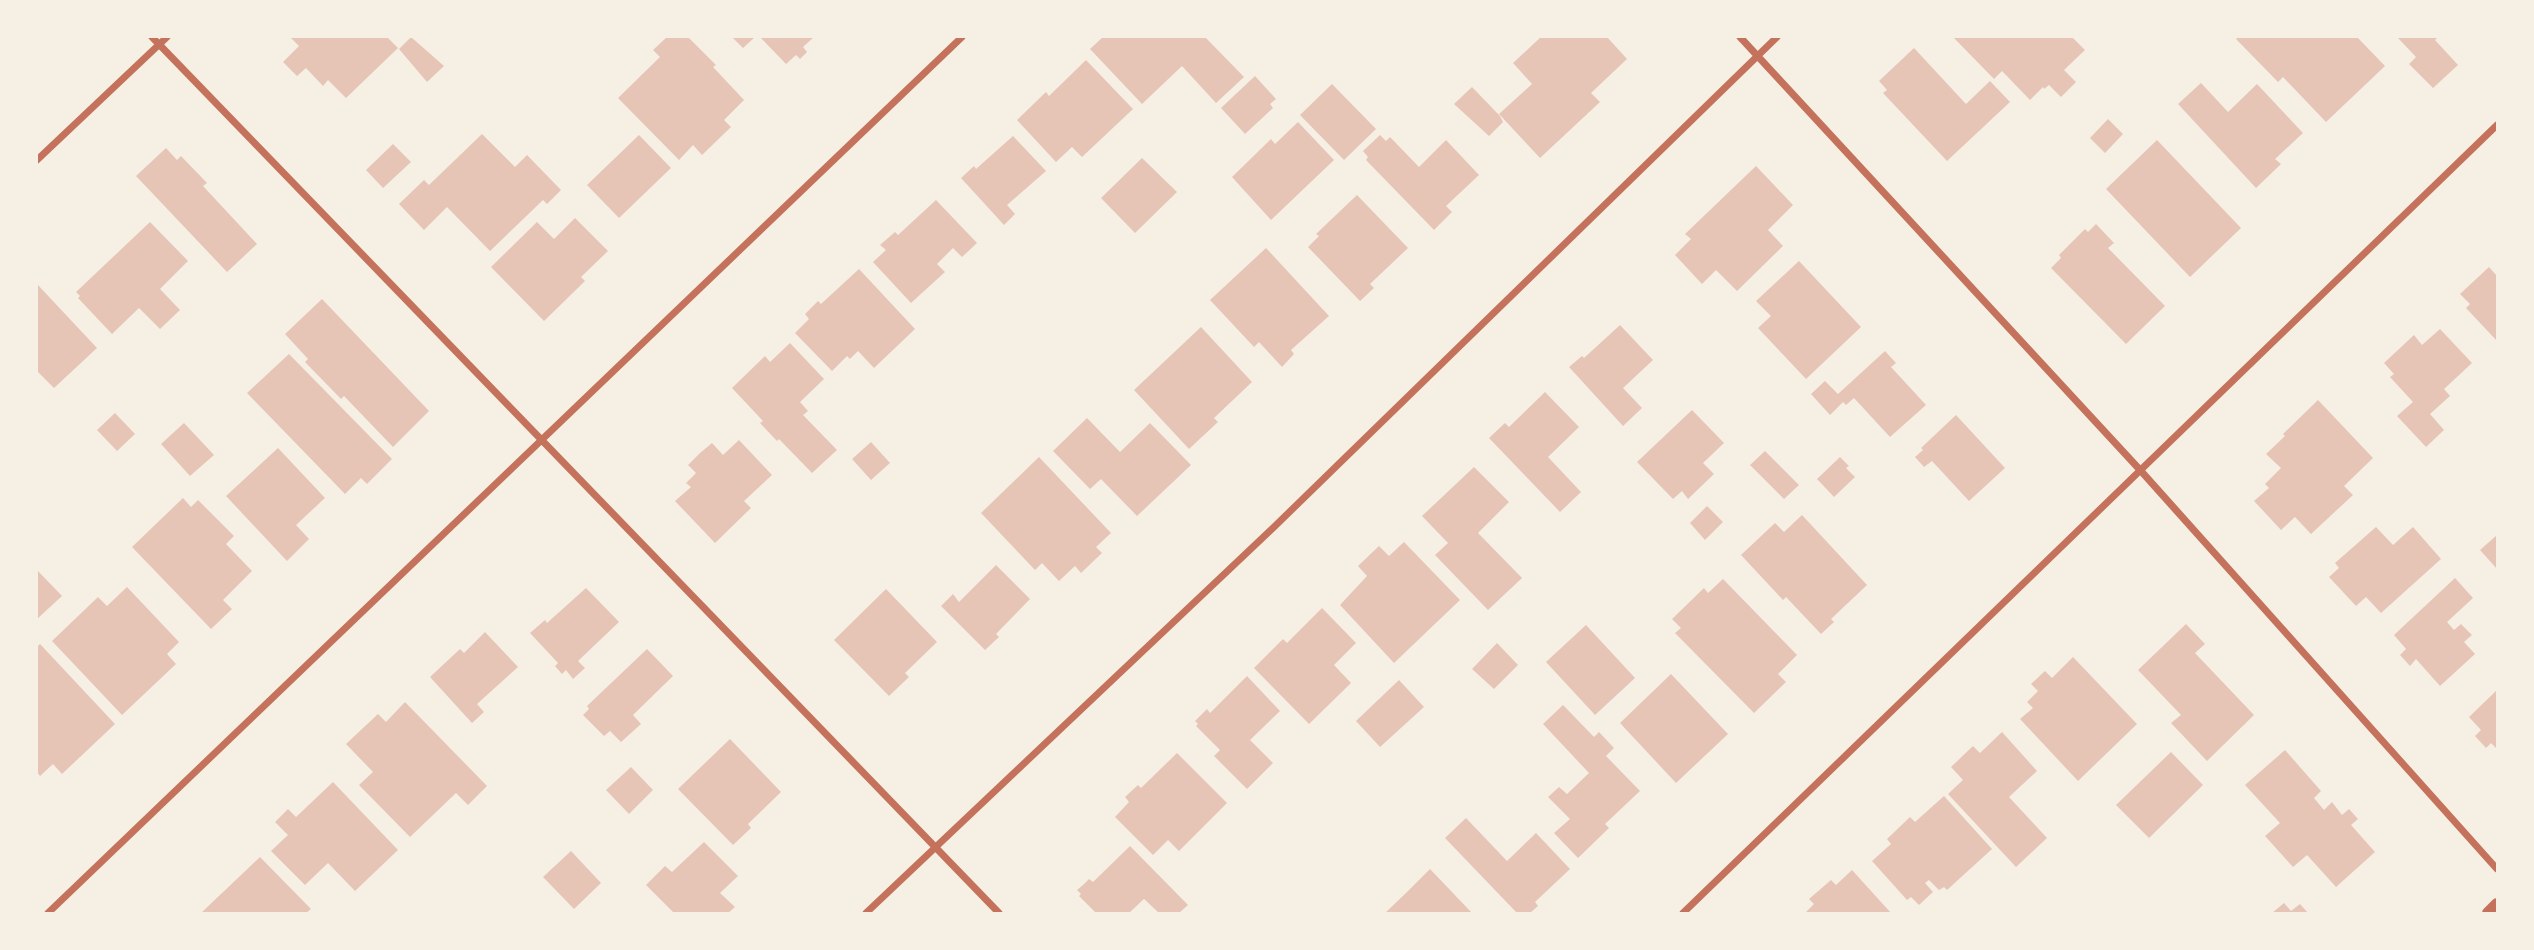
<!DOCTYPE html>
<html>
<head>
<meta charset="utf-8">
<style>
	body { margin:0 }
	#map { position:relative; width:2534px; height:950px; overflow:hidden; background:#f6efe4; font-family:Karla,sans-serif }
	canvas { display:block }
	.frame { position:absolute; inset:0; border:38px solid #f6efe4; pointer-events:none }
</style>
</head>
<body>
<div id="map">
<canvas width="2534" height="950"></canvas>
<div class="frame"></div>
</div>
<script>
const ctx = document.querySelector('canvas').getContext('2d');
ctx.lineJoin = 'round';
function fill(path, color) { ctx.fillStyle = color; ctx.fill(path, 'evenodd'); }
function trace(path, color, width, dash) { ctx.strokeStyle = color; ctx.lineWidth = width; ctx.lineCap = dash ? 'butt' : 'round'; ctx.setLineDash(dash || []); ctx.stroke(path); }
const building = new Path2D(`
	M290,37H387L398,48L346,98L328,80L323,86L306,68L297,76L283,62L299,46Z
	M411,37L444,66L427,82L399,49Z
	M667,37H688L716,65L713,67L744,100L724,120L731,127L702,155L693,145L679,160L618,98L660,57L653,50Z
	M732,37H755L743,48Z
	M760,37H814L803,47L807,52L800,59L796,55L786,64Z
	M1103,37H1205L1244,77L1216,103L1182,66L1142,104L1090,49Z
	M1541,37H1607L1627,59L1591,93L1600,102L1540,158L1499,114L1532,84L1513,63Z
	M1953,37H2072L2085,50L2064,70L2076,82L2061,97L2049,85L2044,89L2043,87L2030,100L2002,71L1994,79Z
	M2238,37H2357L2385,66L2326,122L2283,77L2278,82L2236,39Z
	M2397,37H2438L2435,40L2458,65L2433,88L2409,64L2416,57Z
	M1914,48L1966,104L1990,81L2010,102L1947,161L1883,93L1887,90L1879,81Z
	M1086,60L1133,109L1082,157L1072,147L1056,162L1017,120L1046,92L1049,96Z
	M1255,76L1276,99L1270,104L1273,108L1245,134L1221,108Z
	M2201,83L2228,112L2257,84L2303,133L2275,159L2281,164L2256,188L2178,104Z
	M1332,84L1376,129L1344,160L1300,115Z
	M1472,87L1500,116L1503,122L1489,136L1454,104Z
	M2108,119L2123,134L2105,153L2090,138Z
	M1298,122L1334,160L1271,220L1232,177L1271,139L1275,144Z
	M482,134L515,167L527,155L561,190L547,204L543,200L490,251L447,207L424,230L399,204L424,180L429,185Z
	M639,135L671,168L619,218L587,185Z
	M1380,135L1386,141L1390,137L1419,167L1446,140L1479,175L1446,206L1452,212L1434,230L1366,160L1368,157L1363,151Z
	M1013,136L1046,171L1007,205L1015,214L1004,225L961,178L974,166L976,169Z
	M2157,140L2241,228L2190,277L2106,189Z
	M393,144L411,162L383,188L366,170Z
	M166,148L177,160L181,156L207,183L203,186L257,244L227,272L136,176Z
	M1142,158L1177,192L1135,233L1101,198Z
	M1756,166L1793,205L1768,230L1783,246L1737,291L1716,270L1702,284L1675,255L1691,239L1685,234Z
	M1357,195L1408,248L1370,284L1374,288L1360,301L1308,247L1319,236L1316,234Z
	M936,200L977,243L962,257L953,248L937,264L945,272L911,303L873,262L886,250L880,245L895,232L898,235Z
	M575,218L608,251L581,277L585,281L544,321L491,267L537,222L554,239Z
	M150,222L188,261L160,289L180,310L160,329L139,308L112,334L78,298L80,296L76,292Z
	M2096,224L2114,243L2108,248L2165,306L2126,344L2051,268L2061,258L2059,255L2085,229L2088,232Z
	M1266,248L1329,316L1291,350L1294,354L1282,367L1259,342L1254,347L1210,300Z
	M1799,261L1861,327L1806,379L1758,328L1771,316L1756,301Z
	M2489,267L2497,276V341L2466,308L2470,304L2460,294Z
	M859,269L915,329L874,368L858,351L850,359L847,356L832,371L795,333L809,319L805,314L818,301L821,304Z
	M37,284L97,348L54,388L37,371Z
	M322,299L429,411L393,447L344,396L341,399L305,362L308,359L285,334Z
	M1620,325L1653,360L1623,388L1642,408L1623,426L1569,367L1582,356L1584,358Z
	M1201,327L1252,382L1214,418L1218,422L1189,449L1134,390Z
	M2440,329L2472,363L2444,389L2450,396L2430,414L2444,430L2426,447L2397,416L2413,402L2390,377L2394,374L2384,363L2414,335L2422,345Z
	M790,343L824,379L800,402L808,411L803,415L837,450L812,473L779,439L777,441L760,423L763,421L732,388L765,356L770,362Z
	M1885,351L1896,363L1891,367L1926,405L1890,437L1854,398L1846,405L1843,402L1830,415L1811,394L1825,381L1838,394Z
	M289,354L392,459L367,484L361,478L345,494L247,393Z
	M1545,392L1579,427L1548,457L1581,492L1560,512L1489,438L1505,423L1509,427Z
	M2318,400L2373,458L2344,486L2353,495L2311,534L2295,517L2281,530L2254,501L2269,488L2265,484L2281,468L2266,454L2285,436L2283,434Z
	M1692,410L1724,443L1703,463L1714,474L1688,499L1682,491L1673,499L1637,462Z
	M115,413L135,434L117,451L97,430Z
	M1956,415L2005,468L1969,501L1932,461L1924,467L1915,457L1923,450L1921,448Z
	M1087,418L1120,452L1150,423L1191,465L1137,516L1101,479L1090,489L1053,451Z
	M184,423L214,455L190,476L161,444Z
	M739,440L772,475L744,501L751,508L715,543L675,501L691,487L686,483L696,473L688,465L700,453L712,443L723,455Z
	M871,442L890,463L871,480L852,459Z
	M278,448L325,498L296,525L309,539L287,561L226,496Z
	M1765,451L1799,485L1784,499L1750,465Z
	M1039,457L1111,533L1096,547L1102,553L1081,573L1075,566L1059,581L1042,563L1035,570L981,513Z
	M1840,457L1849,466L1846,468L1855,477L1834,497L1817,479Z
	M1474,467L1509,502L1478,533L1522,578L1488,610L1435,555L1448,543L1422,516Z
	M183,498L191,507L198,500L234,536L226,544L252,571L223,600L232,609L211,629L132,547Z
	M1707,506L1723,522L1705,540L1690,523Z
	M1802,515L1867,585L1831,619L1834,622L1821,634L1786,597L1783,600L1741,555L1775,523L1784,532Z
	M2376,527L2393,545L2413,527L2441,559L2381,613L2366,597L2356,606L2329,577L2339,568L2335,563Z
	M2497,535V569L2480,550Z
	M1404,542L1460,600L1394,663L1340,605L1367,576L1358,566L1379,546L1389,556Z
	M996,565L1030,599L996,634L999,637L985,650L941,606L953,594L959,602Z
	M37,570L62,596L37,619Z
	M2455,578L2473,598L2447,622L2454,630L2461,624L2472,635L2464,642L2475,654L2440,686L2416,659L2410,666L2400,655L2406,649L2394,635Z
	M1723,579L1797,655L1778,674L1786,682L1754,713L1675,633L1681,628L1672,619L1704,588L1708,593Z
	M127,587L179,642L167,654L176,664L122,715L52,641L98,597L107,606Z
	M586,588L619,622L578,661L585,668L573,679L566,670L562,674L555,666L558,663L530,633L545,620L547,623Z
	M886,589L937,642L905,673L909,677L889,696L834,640Z
	M1322,608L1356,643L1334,665L1351,683L1309,724L1254,668L1283,639L1287,643Z
	M2186,624L2205,644L2195,653L2254,715L2207,761L2171,723L2181,715L2138,670Z
	M1586,625L1635,678L1595,715L1546,662Z
	M485,632L518,667L477,704L484,712L472,723L430,677L460,649L464,653Z
	M1497,643L1518,665L1494,689L1472,669Z
	M40,644L115,724L62,774L53,764L40,776L37,772V647Z
	M647,649L673,676L633,715L641,724L621,742L610,731L604,736L583,715L589,709L587,706Z
	M2073,657L2137,724L2078,781L2020,719L2033,708L2027,702L2038,691L2031,684L2045,671L2052,678Z
	M1671,674L1728,734L1676,783L1620,723Z
	M1247,676L1280,711L1250,740L1273,763L1247,789L1214,756L1220,750L1196,726L1198,724L1195,721L1207,709L1210,713Z
	M1399,680L1424,707L1380,747L1356,721Z
	M2497,690V749L2491,743L2486,748L2475,736L2481,730L2469,717Z
	M405,702L487,786L468,805L456,793L410,837L359,785L373,772L346,744L378,714L386,722Z
	M1563,705L1594,737L1599,732L1614,748L1606,756L1640,791L1605,824L1609,828L1578,858L1554,833L1570,819L1548,797L1559,787L1567,794L1589,773L1543,724Z
	M2002,732L2037,771L2009,797L2047,838L2016,867L1948,794L1963,780L1951,767L1973,746L1980,753Z
	M730,739L781,792L748,824L751,828L733,845L678,789Z
	M2285,750L2321,791L2314,798L2324,810L2332,802L2342,815L2349,809L2358,819L2351,825L2375,852L2336,887L2307,855L2293,867L2265,836L2280,823L2245,785Z
	M2171,752L2203,785L2149,838L2116,805Z
	M1177,753L1227,803L1179,851L1168,840L1153,855L1115,817L1129,802L1125,797L1138,785L1141,788Z
	M631,767L653,790L629,814L606,790Z
	M333,782L398,850L355,891L328,863L305,885L271,851L288,835L275,822L288,809L296,817Z
	M1944,796L1992,849L1947,890L1944,887L1939,890L1929,880L1925,883L1933,892L1919,905L1911,897L1907,900L1872,861L1891,844L1887,839L1910,817L1915,822Z
	M1466,818L1507,861L1536,833L1570,869L1535,902L1538,906L1530,913H1517L1445,838Z
	M704,842L738,876L720,893L735,907L728,913H674L646,885L665,866L672,872Z
	M1130,846L1188,905L1179,913H1159L1144,899L1129,913H1096L1079,896L1081,894L1077,890L1083,885L1089,879L1093,882Z
	M571,851L601,883L574,909L543,877Z
	M260,857L311,909L306,913H201Z
	M1430,869L1472,913H1385L1405,894Z
	M1852,870L1891,913H1807L1806,912L1814,904L1809,899L1831,880L1836,885Z
	M2284,903L2291,911L2300,904L2308,913H2272Z`);
const minor = new Path2D(`
	M152,37L999,913
	M1740,37L2141,471L2497,869
	M37,160L167,37
	M48,913L962,37
	M866,913L1274,527L1777,37
	M1683,913L2497,125`);
const tertiary = new Path2D(`
	M2488,913L2497,904`);
fill(building, '#e6c5b7');
trace(minor, '#c5725c', 7);
trace(tertiary, '#c5725c', 12);
</script>
</body>
</html>
